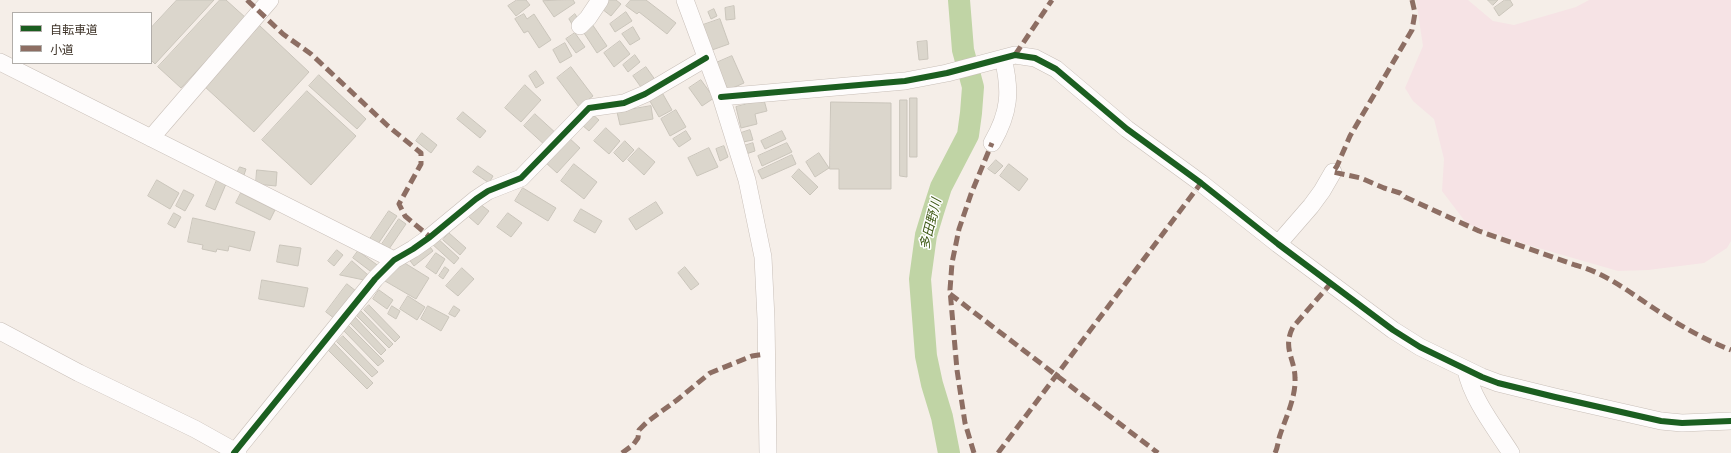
<!DOCTYPE html>
<html>
<head>
<meta charset="utf-8">
<style>
	body { margin:0 }
	#map { position:relative; width:1731px; height:453px; overflow:hidden; background:#f5eee8; font-family:Rubik,"Noto Sans JP",sans-serif }
	canvas { display:block }
	.legend { position:absolute; left:12px; top:12px; width:140px; height:52px; box-sizing:border-box; background:#fff; border:1px solid #b1ada9; margin:0; padding:5px 7px; list-style:none; font-size:12px; color:#3d3227 }
	.legend li { display:flex; align-items:center; gap:8px; height:20px }
	.legend b { width:20px; border:1px solid #b1ada9 }
</style>
</head>
<body>
<div id="map">
<canvas width="1731" height="453"></canvas>
<ul class="legend">
<li><b style="height:5px;background:#1b5e20"></b>自転車道</li>
<li><b style="height:5px;background:#8d6e63"></b>小道</li>
</ul>
</div>
<script>
const ctx = document.querySelector('canvas').getContext('2d');
ctx.lineJoin = 'round';
function fill(path, color) { ctx.fillStyle = color; ctx.fill(path, 'evenodd'); }
function trace(path, color, width, dash) { ctx.strokeStyle = color; ctx.lineWidth = width; ctx.lineCap = dash ? 'butt' : 'round'; ctx.setLineDash(dash || []); ctx.stroke(path); }
function label(font, color, halo, rows, align = 'center') {
  ctx.font = font + ' Rubik,"Noto Sans JP",sans-serif'; ctx.lineWidth = 3; ctx.setLineDash([]); ctx.textBaseline = 'middle'; ctx.strokeStyle = halo; ctx.fillStyle = color; for (const [text, x, y, turn = 0] of rows) {
    ctx.save(); ctx.translate(x, y); ctx.rotate((+turn || 0) * Math.PI / 180); ctx.textAlign = isNaN(turn) ? turn : align; if (halo) ctx.strokeText(text, 0, 0); ctx.fillText(text, 0, 0); ctx.restore();
  }
}
const green = new Path2D(`
	M1416,0H1468L1493,21L1514,25L1576,7L1589,0H1731V241L1727,248L1704,263L1648,270L1618,271L1528,245L1467,224L1442,191L1444,159L1434,119L1413,101L1405,88L1423,46Z`);
const river = new Path2D(`
	M949,453L942,417L932,384L926,356L920,279L926,235L933,212L941,187L968,135L971,113L973,87L963,50L959,0`);
const building = new Path2D(`
	M177,0H214L155,64L151,60V28Z
	M220,0H226L246,18L181,88L158,67Z
	M517,0H526L530,5L516,16L508,6Z
	M573,0L575,3L554,17L543,1Z
	M609,0H616L621,4L611,16L602,9Z
	M631,0H646L676,23L667,34L639,12L637,14L626,6Z
	M1488,0H1498L1493,5Z
	M1505,0H1510L1513,5L1499,16L1494,8Z
	M734,6L735,19L726,20L725,8Z
	M714,9L717,16L711,19L708,12Z
	M626,12L632,21L615,32L610,24Z
	M524,14L527,19L534,14L551,40L539,48L528,31L524,33L515,19Z
	M575,14L580,22L573,26L569,19Z
	M720,19L729,44L712,50L703,25Z
	M592,24L607,46L597,53L582,30Z
	M260,26L309,72L254,132L204,86Z
	M633,27L640,39L630,45L622,34Z
	M575,33L585,47L576,53L566,39Z
	M620,41L630,54L614,67L604,53Z
	M927,41L928,59L919,60L917,42Z
	M565,43L572,56L560,63L553,50Z
	M635,55L640,62L628,72L623,65Z
	M732,56L744,83L728,90L716,63Z
	M571,67L593,96L579,107L557,78Z
	M646,67L656,81L643,90L633,76Z
	M536,71L544,83L536,88L529,76Z
	M319,75L366,119L357,129L309,86Z
	M701,80L714,98L702,106L689,88Z
	M525,85L541,100L521,122L505,108Z
	M660,89L672,110L659,117L647,96Z
	M307,91L356,136L311,185L262,140Z
	M910,98H917V157H910Z
	M764,100L767,111L755,114L757,124L741,128L736,107Z
	M900,100H907V177L900,176Z
	M831,102L891,103V189H839V169H830Z
	M651,106L653,119L620,125L617,112Z
	M676,110L686,127L670,136L661,119Z
	M463,112L486,131L480,138L457,119Z
	M535,114L558,135L547,147L524,126Z
	M592,114L599,120L589,131L582,125Z
	M606,128L620,141L609,154L594,141Z
	M750,130L753,140L743,142L741,133Z
	M686,131L691,139L679,147L673,139Z
	M782,131L786,139L765,149L761,141Z
	M422,133L437,145L431,153L416,141Z
	M568,137L580,148L557,173L545,162Z
	M625,141L634,150L623,162L614,153Z
	M753,143L755,151L746,154L744,146Z
	M787,143L792,152L762,166L758,156Z
	M724,146L728,157L720,161L716,149Z
	M639,148L655,162L644,175L628,160Z
	M709,148L718,167L697,176L688,158Z
	M819,153L829,168L815,177L806,162Z
	M792,155L796,164L762,179L758,171Z
	M996,160L1003,166L995,174L988,169Z
	M574,164L597,182L584,199L561,181Z
	M1009,164L1028,179L1019,191L1000,176Z
	M478,166L493,176L489,183L473,172Z
	M240,167L246,169L243,178L236,175Z
	M799,169L818,187L810,195L792,177Z
	M257,170L277,172L276,186L256,184Z
	M157,180L179,193L170,209L148,196Z
	M217,180L226,184L215,210L206,206Z
	M523,188L556,208L548,221L515,201Z
	M184,190L194,195L185,211L176,206Z
	M241,193L275,210L270,220L236,203Z
	M656,202L663,213L636,230L629,219Z
	M480,204L489,211L478,225L469,217Z
	M581,209L602,221L595,233L574,221Z
	M389,211L397,216L378,244L370,239Z
	M174,213L181,217L175,228L168,224Z
	M508,213L522,223L511,237L497,227Z
	M193,218L255,232L250,251L229,246L228,251L217,249L216,252L202,249L203,245L188,242Z
	M399,219L406,224L389,249L382,244Z
	M449,233L466,248L460,255L443,240Z
	M436,237L459,258L454,264L431,243Z
	M428,244L433,251L414,266L408,258Z
	M280,245L301,248L298,266L277,262Z
	M337,250L343,255L334,266L328,261Z
	M358,251L380,267L374,274L353,258Z
	M436,253L445,259L436,274L426,267Z
	M352,261L368,275L364,280L340,275Z
	M403,262L429,278L416,299L385,281Z
	M445,267L449,270L443,279L439,276Z
	M685,267L699,284L691,290L678,273Z
	M462,268L474,279L458,296L446,286Z
	M262,280L308,288L304,307L259,299Z
	M347,284L356,291L335,319L326,312Z
	M379,290L393,300L387,309L373,299Z
	M408,296L425,307L417,320L400,309Z
	M369,305L400,337L395,342L364,310Z
	M392,306L400,311L396,319L388,314Z
	M428,306L449,317L441,331L421,319Z
	M454,306L460,310L455,317L449,314Z
	M361,311L393,344L389,348L356,315Z
	M355,317L386,350L381,355L350,323Z
	M348,325L384,361L378,366L343,330Z
	M343,336L378,372L372,377L337,342Z
	M334,343L373,383L367,389L327,349Z`);
const minor = new Path2D(`
	M685,0L721,97L747,180L763,257L766,319L768,453
	M580,26L588,18L600,0
	M0,62L394,260
	M721,97L905,81L947,73L1015,55L1035,58L1056,69L1127,129L1201,183L1278,244L1393,330L1420,347L1482,377L1498,383L1555,397L1661,421L1682,423L1731,421
	M151,138L270,0
	M992,143C1010,112 1011,91 1003,58
	M1278,244L1311,206L1322,191L1333,172
	M0,331L79,373L195,429L238,453
	M1466,370C1472,399 1495,428 1511,453
	M234,453L375,279L394,260L413,249L430,237L476,199L488,191L521,178L589,108L624,103L645,94L706,58`);
const quiet = new Path2D(`
	M247,0L283,34L311,54L388,126L421,153V164L399,204L405,216L430,237
	M1412,0L1415,13L1412,30L1350,136L1337,166L1333,172L1361,178L1384,188L1400,193L1405,197L1479,231L1575,265C1606,273 1629,292 1655,309C1679,325 1705,340 1731,350
	M1015,55L1052,0
	M950,294L1158,453
	M622,453L633,445L638,438L639,430L647,422L677,400L710,373L752,356L765,354
	M974,453L965,423L957,370L950,290L952,263L959,229L971,194L992,143
	M998,453L1201,183
	M1275,453C1278,447 1278,441 1280,435C1286,417 1296,397 1295,378C1295,359 1282,348 1293,327L1331,283`);
const cycleway = new Path2D(`
	M721,97L905,81L947,73L1015,55L1035,58L1056,69L1127,129L1201,183L1278,244L1393,330L1420,347L1482,377L1498,383L1555,397L1661,421L1682,423L1731,421
	M234,453L375,279L394,260L413,249L430,237L476,199L488,191L521,178L589,108L624,103L645,94L706,58`);
const waterNames = [
	["多田野川",931,224,-76]
];
fill(green, '#f6e3e5');
trace(river, '#c0d4a5', 22);
fill(building, '#dbd6cc');
trace(building, '#cac5bb', 1);
trace(minor, '#c8bfb8', 18);
trace(minor, '#fefcfc', 17);
trace(quiet, '#8d6e63', 5, [10, 5]);
trace(cycleway, '#1b5e20', 6);
label('italic 13px', '#3d5813', '#fff', waterNames);
</script>
</body>
</html>
